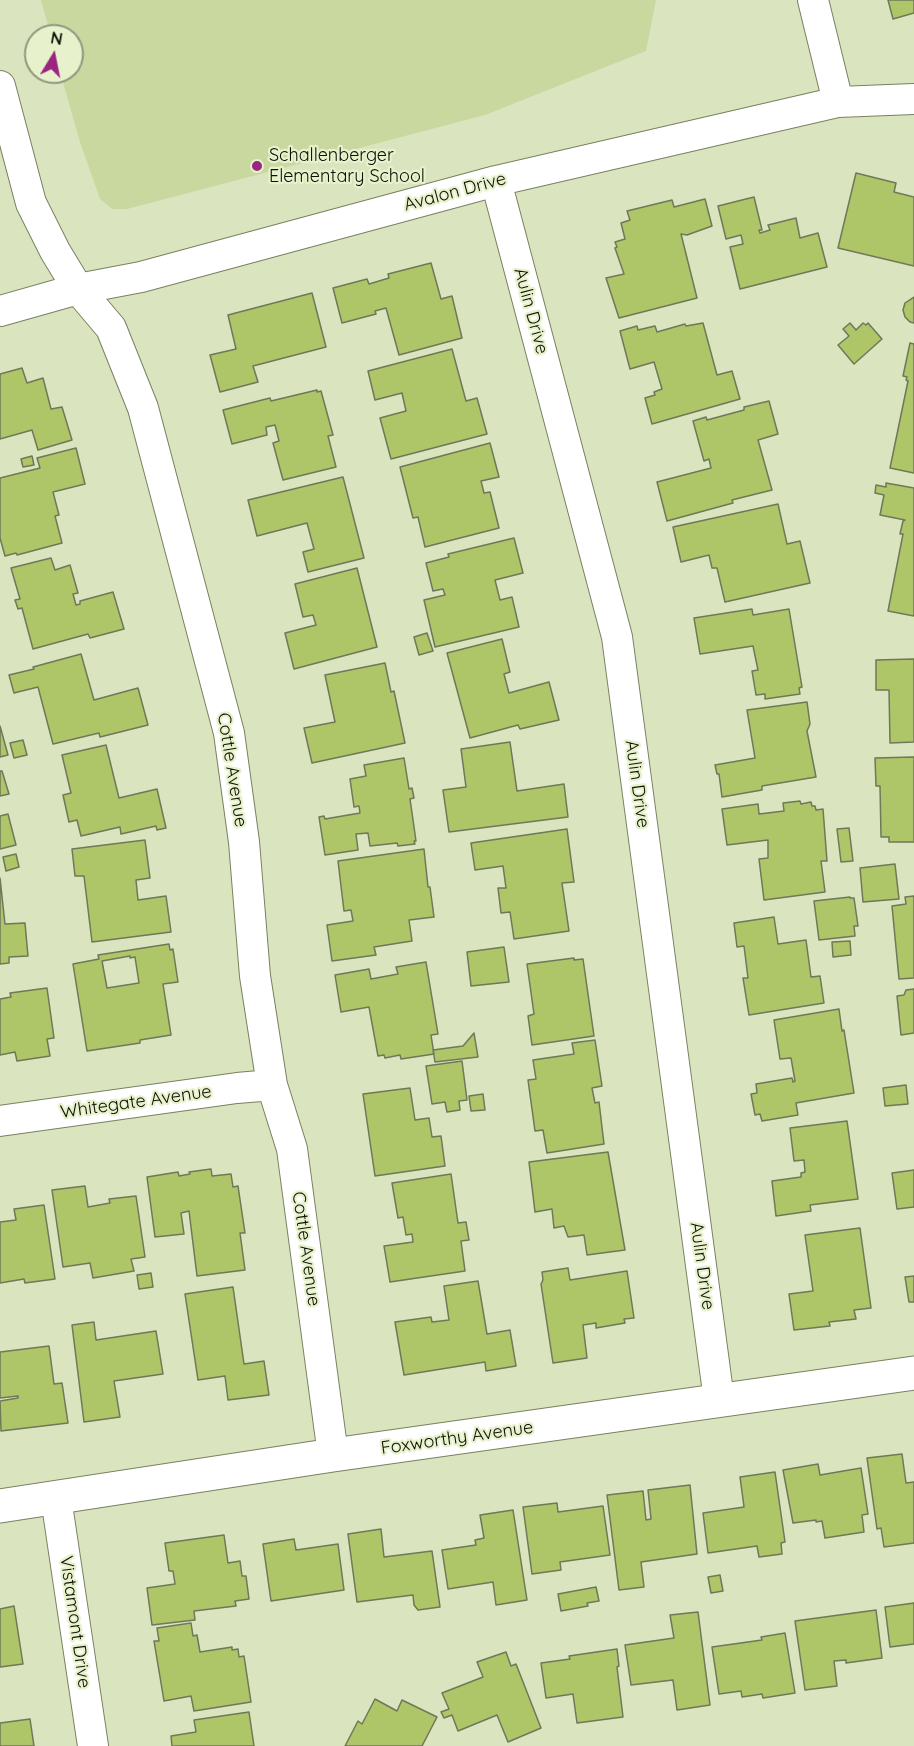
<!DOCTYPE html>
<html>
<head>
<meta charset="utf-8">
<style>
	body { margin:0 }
	#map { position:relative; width:914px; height:1746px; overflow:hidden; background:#dae5c0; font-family:Quicksand,sans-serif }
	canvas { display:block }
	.north { position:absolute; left:24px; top:24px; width:60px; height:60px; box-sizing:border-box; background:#e7f2cd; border:2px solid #90987d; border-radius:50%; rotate:10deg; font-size:16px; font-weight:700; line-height:24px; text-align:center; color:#0d1005 }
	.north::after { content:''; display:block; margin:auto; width:21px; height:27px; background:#9b2680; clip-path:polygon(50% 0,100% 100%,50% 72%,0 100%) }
</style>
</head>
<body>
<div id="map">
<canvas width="914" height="1746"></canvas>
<div class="north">N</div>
</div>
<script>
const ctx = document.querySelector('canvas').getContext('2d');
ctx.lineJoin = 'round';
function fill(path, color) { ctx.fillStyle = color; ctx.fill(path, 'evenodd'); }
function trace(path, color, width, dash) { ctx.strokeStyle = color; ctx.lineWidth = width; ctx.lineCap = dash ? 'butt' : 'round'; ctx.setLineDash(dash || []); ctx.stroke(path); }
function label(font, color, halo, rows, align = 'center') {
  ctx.font = font + ' Quicksand,sans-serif'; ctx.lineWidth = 4.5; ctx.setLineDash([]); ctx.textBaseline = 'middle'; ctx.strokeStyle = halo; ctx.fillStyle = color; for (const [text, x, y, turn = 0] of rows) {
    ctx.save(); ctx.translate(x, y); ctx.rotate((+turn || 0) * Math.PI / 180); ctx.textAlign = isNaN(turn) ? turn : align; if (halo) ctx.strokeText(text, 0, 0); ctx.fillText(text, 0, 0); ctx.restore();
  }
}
const green = new Path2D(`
	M41,0H656L646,51L485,115L127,209H112L100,199L80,142L60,72H72V36H51Z`);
const building = new Path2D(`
	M888,0H914V13L893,19Z
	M856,173L896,183L894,192L914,197V266L838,248Z
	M754,197L762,230H759L760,233L770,230L768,225L796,218L800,238L818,233L827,267L740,289L730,247L743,244L741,235L726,239L718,206Z
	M705,199L712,226L687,235L681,234L697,298L619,318L606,278L624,274L615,248L617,247L615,242L625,239L621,223L630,220L627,211L672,200L674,207Z
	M431,263L441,299L452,296L462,338L399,355L386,308L375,311L376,314L342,323L333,288L367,279L369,284L389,278L388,274Z
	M312,293L326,347L253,366L258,382L220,392L210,355L236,349L228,315Z
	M914,297V323L910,322L905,317L903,310L905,303Z
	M703,323L717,375L732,371L740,399L652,424L645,398L655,395L654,392L662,389L654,362L630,369L620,331L637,326L638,330L655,326L657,332L685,324L686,326Z
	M850,323L856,330L863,323L866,325L868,323L882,339L854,364L838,345L849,336L843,329Z
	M910,343L914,344V473L890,468L908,381L906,380L907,377L903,376Z
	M452,349L466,401L477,398L487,434L391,459L380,418L406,411L402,393L375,400L368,371Z
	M22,368L27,383L43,378L51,409L62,407L72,440L38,450L32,430L0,439V374Z
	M317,390V392L321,391L333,435L328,436L336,467L283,480L273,443L279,441L275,425L266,427L267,435L232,444L223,410L270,398L271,401Z
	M769,401L778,434L758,440L772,490L732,500L733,503L667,521L657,482L711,468L709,459L704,461L693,421L706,417L707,420L744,410V407Z
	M490,443L499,477L481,481L484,493L490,492L499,528L425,547L418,517L413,518L400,467Z
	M76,448L85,484L53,492L59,515L55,516L62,543L17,555L16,553L5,556L0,538V478L40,468L37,458Z
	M32,456L34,465L23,467L21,459Z
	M343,477L364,558L308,572L303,552L314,549L307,523L257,536L248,500Z
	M886,483L914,488V616L888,611L903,534H900L903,521L905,520L880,515L884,495L875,493L876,485L886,487Z
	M778,504L787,544L800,541L810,583L725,602L717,568H712L709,555L681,562L673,527Z
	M514,538L523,573L495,580L500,600L512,597L519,627L435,647L424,600L445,595L443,589L433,591L426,563L449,557L448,554Z
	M51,558L55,570L70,565L78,593L73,594L76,605L80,604V601L113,592L124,629L90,638L88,634L33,649L22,608L18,609L15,600L20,599L11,568Z
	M357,568L377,647L294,669L285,633L316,625L313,615L303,617L295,584Z
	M752,609L753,615L789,609L802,687L799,688L800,694L765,699V694L756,695L752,671L758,670L753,646L700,654L694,618Z
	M427,633L433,651L419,655L414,637Z
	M502,639L510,672L504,674L509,693L549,682L559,720L520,729L518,725L470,738L447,653Z
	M81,654L94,700L138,688L148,725L100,737L99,733L53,744L38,687L14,693L9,675L34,669L33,667Z
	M914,659V742L890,743L889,690H876V660Z
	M385,663L391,692L394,691L405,743L312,763L304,728L335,722L325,675Z
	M807,702L810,724L807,731L816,777L762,786V790L722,797L719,774H717L715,765L755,758L747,710Z
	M0,726L8,755L0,757Z
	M23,740L27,755L14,758L10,743Z
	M510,742L517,791L564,784L568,817L449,832L443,790L466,787L461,749Z
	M106,745L119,798L157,789L166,828L157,830L156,826L121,834L120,827L81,836L77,820L69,822L63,795L71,793L62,755Z
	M914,757V842H889V837H881L880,786H876L875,758Z
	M404,758L409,789L412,788L414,798L410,799L416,841H414L415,844L398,846L397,843L370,846L368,833L356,834L358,850L325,855L319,817L324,816L325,819L360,813L359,806L354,807L350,779L366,776L364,765Z
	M0,771H2L9,794L0,796Z
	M800,801L801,804L811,802L812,806H815L816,810L823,809L827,861H821L825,892L764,900L759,859L768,858V840L727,845L722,809L758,804L759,814L784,811L783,803Z
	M8,814L16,845L0,849V816Z
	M849,828L853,861L841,862L837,829Z
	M567,829L574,882L562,883L569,931L514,939L510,912L501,913L498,888H506L503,866L475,870L471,843Z
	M145,840L150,878L136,880L138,900L166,896L171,932L92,942L84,876H75L72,849Z
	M424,849L428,887H430L434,917L409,920L412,941L374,947L376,955L332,961L327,925L353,921L351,910L344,911L338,861Z
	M16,854L19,867L6,871L3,857Z
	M895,864L899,899L863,902L860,868Z
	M0,878L5,924L25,923L28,956L9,957V963L0,964Z
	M914,896V978L899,979L892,906L906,904L905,897Z
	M850,897V898H854L858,926H854L855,936L819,940L814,901Z
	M774,917L778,944L806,940L811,977L820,976L824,1003L749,1015L743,978H748L744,946L737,947L734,923Z
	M850,941L851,955L833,957L832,942Z
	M169,944L170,950L173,949L178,982L163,984L171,1035L140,1040V1043L87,1051L73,964L99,959L98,955ZM130,956V958L135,957L139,983L107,988L102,961Z
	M504,947L509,982L471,986L467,952Z
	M574,958V960L583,959L594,1036L532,1045L528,1016L534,1014L527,964Z
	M426,962L438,1034L431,1035L434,1054L401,1059L400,1055L385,1058L384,1055L378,1056L369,1007L341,1012L335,975L369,969L371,979L398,974L396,967Z
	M47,988L54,1038L47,1039L50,1056L17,1061L15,1052L0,1055V999L11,997L10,993Z
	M914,989V1033L901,1035L897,996L904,995L906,990Z
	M839,1009L842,1031L844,1030L854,1093L796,1103L798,1115L762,1121L760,1114L755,1115L751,1094L757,1093L756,1084L792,1078L793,1082L795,1081L791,1058L780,1059L774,1020Z
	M474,1033L478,1057L435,1062L433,1050L463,1046Z
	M595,1040L602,1086L592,1088L595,1103L599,1102L604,1144L547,1153L543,1130L535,1131L528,1080L536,1079L533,1060L574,1054L572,1043Z
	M462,1061L467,1100L459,1101L460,1110L447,1112L445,1102L432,1104L426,1066Z
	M906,1085L908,1104L885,1106L883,1088Z
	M410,1088L415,1120L429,1118L432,1137L441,1136L445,1166L375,1176L363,1094Z
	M483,1094L485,1110L471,1111L469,1096Z
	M847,1121L858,1199L810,1205L811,1211L776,1216L772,1181L801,1177V1173L805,1172L804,1160L794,1161L790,1128Z
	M608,1152L625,1250L587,1255L584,1235L568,1237L564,1226L554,1228L552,1209L535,1212L529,1162Z
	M211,1169L212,1176L231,1174L233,1187L238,1186L245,1233H240L245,1270L197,1276L189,1211L181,1213L184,1234L155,1237L147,1177L178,1172L179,1176L190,1174L189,1172Z
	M914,1170V1207L897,1209L892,1173Z
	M451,1174L458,1223L466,1222L469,1240L461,1241L465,1271L390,1282L384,1246L413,1242L412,1234L406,1235L403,1217L398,1218L392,1183Z
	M85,1186L88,1207L110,1203L109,1199L136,1196L145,1257L131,1259L134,1271L93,1278L90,1263L63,1267L52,1190Z
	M44,1205L55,1279L25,1283L24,1279L0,1283V1222L16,1220L14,1209Z
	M860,1228L871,1308L854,1310L856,1319L829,1322L830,1326L794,1330L789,1294L813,1291L805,1235Z
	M568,1268L570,1280L627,1271L634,1318L624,1319L625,1323L596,1328V1323L583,1325L587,1358L553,1363L541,1284L543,1280L542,1272Z
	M151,1273L153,1287L139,1289L137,1275Z
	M914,1276V1302H909L905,1277Z
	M478,1281L487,1334L510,1330L516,1366L486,1371L485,1362L404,1375L395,1322L431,1317L432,1322L449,1320L444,1286Z
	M233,1287L244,1364L264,1361L269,1395L228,1400L225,1376L198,1380L185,1294Z
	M94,1322L96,1340L156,1331L163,1374L114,1381L120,1417L84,1422L72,1325Z
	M49,1346L54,1384L62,1383L68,1423L1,1431L0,1401L18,1398V1396L0,1398V1352Z
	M902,1454L906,1483L914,1482V1543L884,1547L881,1528L877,1529L867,1458Z
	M818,1464L820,1475L861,1468L868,1514L862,1515L864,1532L825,1538L822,1521L816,1522V1520L793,1523L783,1470Z
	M775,1472L785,1542L781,1543L782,1554L759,1557L757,1546L708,1553L703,1513L744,1507L740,1477Z
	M690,1485L697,1554L641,1562L644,1587L619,1590L607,1495L643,1491L646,1520L651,1519L648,1490Z
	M557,1503L558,1512L603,1506L610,1555L560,1562L561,1570L532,1574L523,1507Z
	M513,1510L527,1600L496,1605L493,1582L448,1589L442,1550L476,1545L475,1540L484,1538L480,1515Z
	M381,1529L384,1557L432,1551L440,1607L418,1610L414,1605L413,1595L357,1602L348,1534Z
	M224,1535L228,1563L240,1561L242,1576H246L249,1599L235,1601L236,1606L194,1611L195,1620L152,1625L147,1588L175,1584L173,1571H169L165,1543Z
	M294,1539L296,1550L338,1544L344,1590L271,1601L263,1544Z
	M720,1575L723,1591L711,1593L708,1577Z
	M596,1587L599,1601L587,1603L588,1606L561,1611L558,1594Z
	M914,1603V1644L890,1647L885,1607Z
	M14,1606L23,1664L0,1667V1609Z
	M876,1610L882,1658L846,1663V1660L834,1661L837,1686L805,1690L795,1621Z
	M698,1612L710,1705L677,1710L673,1680L631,1685L625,1645L674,1638L670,1615Z
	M191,1623L193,1636L197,1635L200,1652L232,1647V1650L238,1649L239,1657L244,1656L251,1702L194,1711L191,1696L164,1701L154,1641H159L157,1628Z
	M785,1633L795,1693L763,1698L762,1694L742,1697L741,1691L719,1694L712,1647L762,1640L761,1637Z
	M617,1649L619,1666L617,1667L623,1717L577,1723L573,1694L546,1698L541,1663L570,1659L569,1656Z
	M506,1652L511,1666L516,1664L541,1728L508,1742L497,1715L458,1731L452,1715L444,1718L441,1712L449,1709L442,1693L483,1677L477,1662Z
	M375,1699L397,1711L402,1700L437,1717L422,1746H345L358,1721L362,1724Z
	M249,1712L254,1746H172L171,1736L196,1732L194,1720Z
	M30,1719L34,1746H0V1723Z`);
const minor = new Path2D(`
	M813,0L838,102
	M0,86L31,203L55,251L78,289L111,328L143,408L229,733L244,842L255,976L272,1085L292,1149L333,1455
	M496,181L617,637L719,1400
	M0,311L78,289L141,277L496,181L838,102L914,99
	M0,1121L237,1088L272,1085
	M56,1498L93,1746`);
const tertiary = new Path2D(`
	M0,1506L333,1455L914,1373`);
const markers = [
	[257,166,6,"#9b2680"]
];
const poiNames = [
	["Schallenberger",269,156],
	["Elementary School",269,177]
];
const streetNames = [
	["Avalon Drive",455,192,-15],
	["Aulin Drive",531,311,75],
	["Cottle Avenue",232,770,81],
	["Aulin Drive",637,784,82],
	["Whitegate Avenue",136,1102,-8],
	["Cottle Avenue",306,1249,82],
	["Aulin Drive",702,1266,82],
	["Foxworthy Avenue",457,1438,-8],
	["Vistamont Drive",75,1622,82]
];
fill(green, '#c8d89f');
fill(building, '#aec568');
trace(building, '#6f7858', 1.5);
trace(minor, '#788160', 32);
trace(tertiary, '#788160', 35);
trace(minor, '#fff', 30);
trace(tertiary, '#fff', 33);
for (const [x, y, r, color] of markers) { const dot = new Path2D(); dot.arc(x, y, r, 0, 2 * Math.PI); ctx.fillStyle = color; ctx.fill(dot); trace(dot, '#e7f2cd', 2); }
label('18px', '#0d1005', '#e7f2cd', poiNames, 'left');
label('18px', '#0d1005', '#e7f2cd', streetNames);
</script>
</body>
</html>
